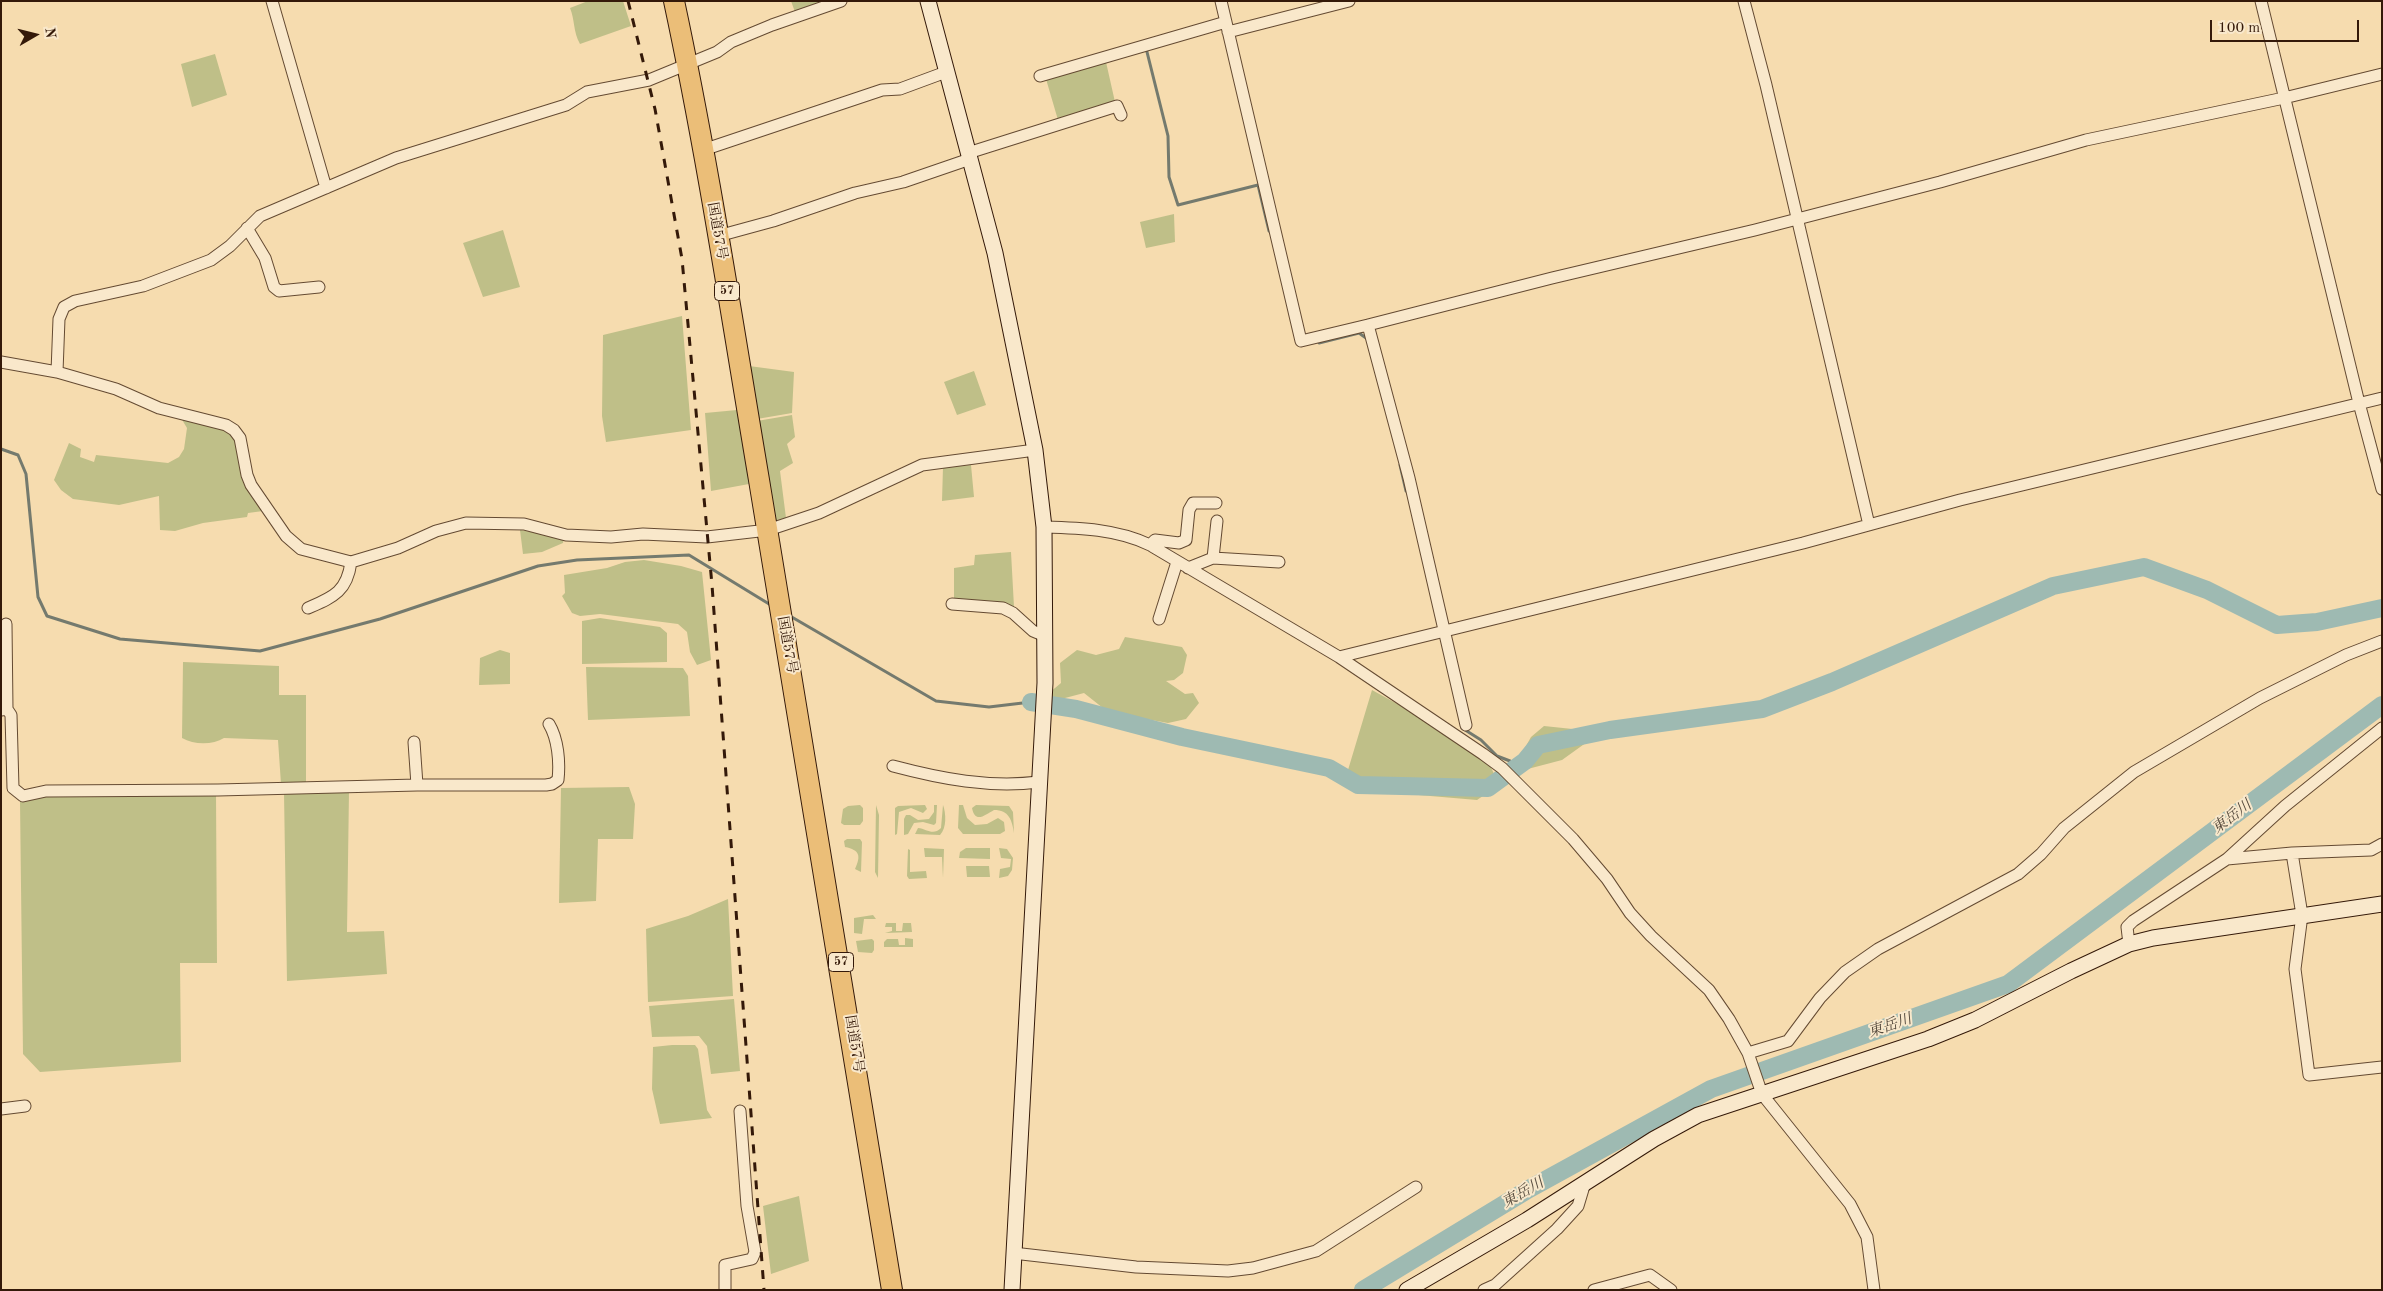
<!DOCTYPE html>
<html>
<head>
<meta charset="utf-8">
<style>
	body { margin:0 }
	#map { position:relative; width:2383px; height:1291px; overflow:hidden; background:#f6dcaf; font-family:"Old Standard TT",serif }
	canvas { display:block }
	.frame { position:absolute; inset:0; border:2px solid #341909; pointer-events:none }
	.north { position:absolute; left:10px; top:10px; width:50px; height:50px; -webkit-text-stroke:4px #f9e8cb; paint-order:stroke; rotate:82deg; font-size:14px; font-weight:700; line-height:20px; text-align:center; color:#341909 }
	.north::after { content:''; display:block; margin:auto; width:18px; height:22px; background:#341909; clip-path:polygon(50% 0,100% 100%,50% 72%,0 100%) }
	.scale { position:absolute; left:2210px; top:20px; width:149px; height:22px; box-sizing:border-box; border:2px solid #341909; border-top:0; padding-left:6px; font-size:15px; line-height:18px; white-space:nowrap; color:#341909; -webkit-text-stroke:4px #f9e8cb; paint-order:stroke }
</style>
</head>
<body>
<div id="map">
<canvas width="2383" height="1291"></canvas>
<div class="frame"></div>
<div class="north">N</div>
<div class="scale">100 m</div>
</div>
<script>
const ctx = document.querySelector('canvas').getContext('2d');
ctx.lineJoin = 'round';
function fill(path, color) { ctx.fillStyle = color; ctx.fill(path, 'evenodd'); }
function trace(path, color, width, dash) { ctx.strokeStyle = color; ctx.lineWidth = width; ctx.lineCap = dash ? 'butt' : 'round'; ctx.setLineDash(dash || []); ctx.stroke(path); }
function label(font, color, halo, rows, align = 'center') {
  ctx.font = font + ' "Old Standard TT","Noto Serif JP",serif'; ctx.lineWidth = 4; ctx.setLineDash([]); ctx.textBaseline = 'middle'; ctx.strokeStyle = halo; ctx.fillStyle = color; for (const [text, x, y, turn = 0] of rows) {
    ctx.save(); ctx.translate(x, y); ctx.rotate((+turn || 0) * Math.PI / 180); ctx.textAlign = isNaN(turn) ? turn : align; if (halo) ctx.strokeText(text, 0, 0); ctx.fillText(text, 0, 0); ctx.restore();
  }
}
const green = new Path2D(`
	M588,1H623L631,26L580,44C573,32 575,20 570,8Z
	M791,1H819L820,3L795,12Z
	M215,54L227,95L192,107L181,64Z
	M1106,62L1115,102L1058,120L1046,79Z
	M1174,214L1175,242L1146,248L1140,222Z
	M503,230L520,287L483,297L463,243Z
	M682,316L691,430L606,442L602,416L603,335Z
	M749,366L794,372L792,413L757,419Z
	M974,371L986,405L957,415L944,382Z
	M737,410L749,484L711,491L705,413Z
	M792,415L795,437L787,444L793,463L780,471L786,518L773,521L757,421Z
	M181,418C199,422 222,424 234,438L263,511L248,513L247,517L203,523L175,531L160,530L159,496L119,505L73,499L61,490L54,480L69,443L81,449L80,457L94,462L96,455L168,463L179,457L184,449L187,428Z
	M971,465L974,497L942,501L943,467Z
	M520,530L564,538L563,543L542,552L523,554Z
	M1011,552L1014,607L996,601L954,600V568L974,565L975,555Z
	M644,560L681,566L702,572L711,660L697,665L690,652L687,632L678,624L600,614L580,616L572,613L562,596L565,593L564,575L607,568L625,562Z
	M600,618L660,627L667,633V662L582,664V621Z
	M1125,637L1182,647L1187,655L1183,673L1174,680L1166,681L1185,694L1193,693L1199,703L1186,719L1168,723L1108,712L1084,693L1065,698H1049V693L1061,683L1060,663L1077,650L1096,655L1119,649Z
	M500,650L510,653V684L479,685L480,658Z
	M183,662L279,666V695H306V784H281L278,740L224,738C213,745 194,745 182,738Z
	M586,667L683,668L688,676L690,716L588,720Z
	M1372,690L1483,751L1497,780L1516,764L1531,737L1544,726L1601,732L1562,760L1520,771L1477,800L1372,791L1348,770Z
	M629,787L635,804L633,839H598L596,901L559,903L561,788Z
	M349,791L347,932L384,931L387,974L287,981L284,793Z
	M216,794L217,963H180L181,1062L40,1072L23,1054L20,801L43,795Z
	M860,805L863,808V821L860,825H844L841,823L843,809L848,806Z
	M876,805L879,815L878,878L875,872Z
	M925,805L927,809L923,813L911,808L899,812L897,834L895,835V808L898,806Z
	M934,805H937L936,823L934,825L923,822L914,823L908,834L904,835V819L906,815H910L918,820L929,819L934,812Z
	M943,805C946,813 947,828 940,835L915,834L918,828C927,829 933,836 941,828Z
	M959,805H963L967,818L975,825L987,824L998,818L1004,822L1005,831L1000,834H963L958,828Z
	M976,805L1009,806L1013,812L1014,833C1012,820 1009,810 994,810C985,815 975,824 972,808Z
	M847,839H860L862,842L861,872L855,869C861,856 860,850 845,847L844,841Z
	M924,848L944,849L943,878L942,857H925Z
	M966,848H990V859L959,858L960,852Z
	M999,848L1007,849L1013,858L1012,870L1008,876L999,878L1000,869L1010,867L1011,859L1001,858Z
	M908,849L910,850V872L926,871L927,878L909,879L907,876Z
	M966,866H989L990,877H967Z
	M728,899L733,996L648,1002L646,929L688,916Z
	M873,915L876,919H864L862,934L854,933V918Z
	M886,923H896V931H902L903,923H911L912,932L885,933L892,931V927H885Z
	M905,938L913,939V947H884V942L887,939H898L899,945H905Z
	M872,939L874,941V950L872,953L858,952L856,941Z
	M734,999L740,1071L711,1074L707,1046L699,1036L652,1037L649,1006Z
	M672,1045H695L698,1049L707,1110L712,1118L660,1124L652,1089L653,1047Z
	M799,1196L809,1261L771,1274L763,1206Z`);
const stream = new Path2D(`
	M1146,48L1168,136L1169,177L1178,205L1258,185L1269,231
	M1319,343L1359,333L1366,338
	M1,449L18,455L26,474L38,597L47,616L120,639L260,651L380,619L538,566L577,560L689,555L774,607
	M1400,465L1406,491
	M790,616L936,701L989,707L1031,702
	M1462,728L1481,740L1497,756L1510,761`);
const river = new Path2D(`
	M1031,702L1076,709L1182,737L1329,768L1358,785L1488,788L1525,761L1538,745L1610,730L1762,709L1832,682L2053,586L2144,567L2207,590L2277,625L2317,622L2382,608
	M1363,1290L1529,1189L1711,1089L2008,984L2382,705`);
const street = new Path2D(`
	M272,1L326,188
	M1221,1L1301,341L1368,325L1409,478L1466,725
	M1744,1L1766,85L1869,525
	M2261,1L2359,403L2382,489
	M1228,32L1349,1
	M1040,76L1226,22
	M703,150L882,90L900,89L946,72
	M968,153L1117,106L1121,115
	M247,228L265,258L274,287L279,291L319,287
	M718,236L773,221L855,193L903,182L970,159
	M1368,325L1552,278L1755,230L1940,182L2086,140L2284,98L2382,74
	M1,362L57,372L116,389L159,408L226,425L234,430L240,438L247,475L251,485L286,536L301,549L351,562L398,548L436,531L466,523L524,524L566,535L611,537L643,534L707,537L768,530L819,513L922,465L1035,450
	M57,372L59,319L64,307L75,301L143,286L211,260L230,246L260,216L396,158L566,105L587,92L649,80L717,52L731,42L772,25L841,1
	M1044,527C1080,528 1117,529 1150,545L1339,657L1483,754L1502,768L1573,839L1607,879L1630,913L1651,936L1709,990L1729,1019L1748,1053L1762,1094L1850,1204L1867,1237L1874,1290
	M1150,545L1155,540L1179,543L1186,540L1189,510L1193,503H1216
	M1213,558L1217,521
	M1188,568L1213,558L1279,562
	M952,604L1003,608L1013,613L1033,631L1045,636
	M308,608C333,597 347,592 351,562
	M1159,619L1177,562
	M1339,657L1803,543L1960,500L2382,398
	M7,709L11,715L13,788L23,796L46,791L218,790L417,785
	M1,710L7,709L6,624
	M414,742L417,785H546L552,784L558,780C560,762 558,739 549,724
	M893,766C942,779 989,788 1039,782
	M2292,853L2371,850L2382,844
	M2227,859L2292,853L2302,915L2295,969L2309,1075L2382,1067
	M2129,944L2127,927L2133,921L2227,859L2285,806L2382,728
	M1748,1053L1788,1041L1820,998L1845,972L1878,949L2018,874L2041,854L2064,828L2134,772L2260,698L2346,655L2382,641
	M1,1109L25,1106
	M1013,1253L1136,1267L1228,1271L1253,1268L1316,1251L1416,1187
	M725,1290V1265L752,1259L755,1252L747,1206L740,1111
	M1484,1290L1495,1285L1557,1229L1578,1206L1584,1186
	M1594,1290L1650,1275L1671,1290`);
const secondary = new Path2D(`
	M928,1L995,253L1035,450L1044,527L1045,683L1012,1290
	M1407,1290L1527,1220L1654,1139L1698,1115L1928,1039L1975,1020L2071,971L2129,944L2153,938L2382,904`);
const highway = new Path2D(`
	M674,1C708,160 732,320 759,480C805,749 850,1019 892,1290`);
const rail = new Path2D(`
	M628,1L655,109L682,259L712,585L764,1290`);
const shields = [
	[727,291,25],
	[841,962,25]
];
const shieldNames = [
	["57",727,291],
	["57",841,962]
];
const streetNames = [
	["国道57号",717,231,80],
	["国道57号",787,645,80],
	["国道57号",854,1044,81]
];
const waterNames = [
	["東岳川",2232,817,-37],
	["東岳川",1890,1026,-19],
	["東岳川",1523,1193,-30]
];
fill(green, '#bfbf88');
trace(stream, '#747a6e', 3);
trace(river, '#9ebab2', 18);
trace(street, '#644a32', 13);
trace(secondary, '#341909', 17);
trace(highway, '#341909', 22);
trace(street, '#f9e8cb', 11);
trace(secondary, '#f9e8cb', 15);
trace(highway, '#ebbe78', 20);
trace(rail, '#341909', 3, [9, 9]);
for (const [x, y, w] of shields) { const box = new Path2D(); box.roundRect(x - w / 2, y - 9.5, w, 19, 4); ctx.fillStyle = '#f9e8cb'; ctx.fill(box); trace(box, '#341909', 1); }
label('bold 12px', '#341909', null, shieldNames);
label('14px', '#341909', '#f9e8cb', streetNames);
label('italic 15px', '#54493c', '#f9e8cb', waterNames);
</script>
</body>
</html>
